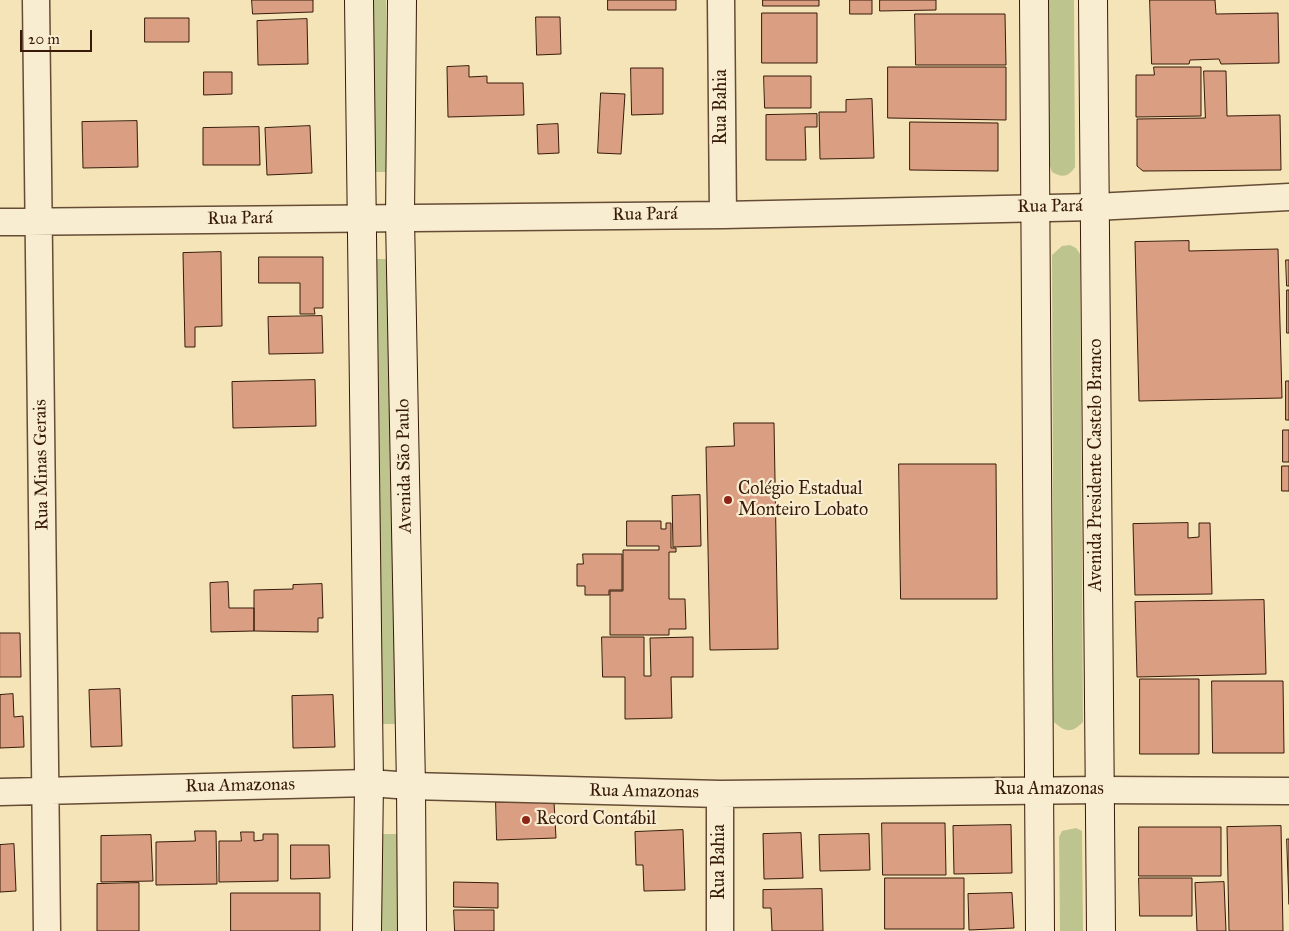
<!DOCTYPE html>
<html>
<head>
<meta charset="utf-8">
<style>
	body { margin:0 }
	#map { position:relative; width:1289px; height:931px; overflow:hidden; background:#f5e4b8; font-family:"IM FELL Great Primer",serif }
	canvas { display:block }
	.scale { position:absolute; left:20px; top:30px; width:72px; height:22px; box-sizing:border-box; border:2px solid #371a09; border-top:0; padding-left:6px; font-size:15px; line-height:18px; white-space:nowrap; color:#371a09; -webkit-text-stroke:4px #f8edd1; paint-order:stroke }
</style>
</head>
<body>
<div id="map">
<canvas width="1289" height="931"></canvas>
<div class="scale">20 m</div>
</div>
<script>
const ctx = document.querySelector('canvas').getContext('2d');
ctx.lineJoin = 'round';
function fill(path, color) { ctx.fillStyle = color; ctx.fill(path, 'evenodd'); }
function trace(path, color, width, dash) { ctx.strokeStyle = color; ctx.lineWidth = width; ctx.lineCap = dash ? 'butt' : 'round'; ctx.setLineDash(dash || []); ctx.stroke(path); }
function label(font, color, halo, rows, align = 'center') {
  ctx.font = font + ' "IM FELL Great Primer",serif'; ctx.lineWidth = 4.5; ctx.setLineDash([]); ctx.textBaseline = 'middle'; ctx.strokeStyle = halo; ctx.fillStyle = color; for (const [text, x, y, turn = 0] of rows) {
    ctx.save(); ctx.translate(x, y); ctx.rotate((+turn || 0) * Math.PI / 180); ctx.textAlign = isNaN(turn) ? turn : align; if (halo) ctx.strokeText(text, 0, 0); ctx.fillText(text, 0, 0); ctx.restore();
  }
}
const green = new Path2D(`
	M366,0H386L387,172H366Z
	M1047,0H1074L1075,167C1069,177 1062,178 1052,172L1048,160Z
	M1070,245L1076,248L1080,254L1083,722C1072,733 1066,733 1054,722L1052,255L1062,246Z
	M369,259H389L398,724H378Z
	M1076,828L1082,831V836L1083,931H1060L1059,837L1062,831Z
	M378,834H398L399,931H378Z`);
const building = new Path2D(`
	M252,0H313V12L253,14Z
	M608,0H676V10H608Z
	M763,0H819V6H763Z
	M850,0H872V14H850Z
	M880,0H936V10L880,11Z
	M1150,0H1215L1216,14L1278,13L1279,63L1221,64L1219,59L1190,60L1189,64H1152Z
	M762,13H817V63H762Z
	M915,14H1005L1006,65H916Z
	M536,17H560L561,54L537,55Z
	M145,18H189V42H145Z
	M307,19L308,64L258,65L257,21Z
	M469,66V77L487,76V83H523L524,115L448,117L447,67Z
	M888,67H1006V120L888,118Z
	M1154,67H1201V116L1136,117V75H1154Z
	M631,68H663V114L632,115Z
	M1204,71H1226L1227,116L1280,115L1281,170L1143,171L1137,166V119L1205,118Z
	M204,72H232V94L204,95Z
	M764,76H811V108H765Z
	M601,93L625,94L621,154L598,153Z
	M872,99L874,158L820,159L819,112H846V100Z
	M817,114V127H805L806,160H766V115Z
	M137,121L138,167L83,168L82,122Z
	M910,122L998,123V171L910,170Z
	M558,124L559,153L538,154L537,125Z
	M310,126L312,173L267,175L265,128Z
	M259,127L260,165H203V128Z
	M1189,241V251L1278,249L1282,398L1139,401L1135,242Z
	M221,252L222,326L195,327V347H185L183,253Z
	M259,257H323V308H314L315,314H300V283H259Z
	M1286,260H1289V286H1287Z
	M1287,290H1289V333H1287Z
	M322,316L323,353L269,354L268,317Z
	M315,380L316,426L233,428L232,382Z
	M1286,381H1289V420H1286Z
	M734,423H774L778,649L710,650L706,447L734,446Z
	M1283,430H1289V462H1283Z
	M899,464H996L997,599H901Z
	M1282,466H1289V491H1282Z
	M700,495L701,546L673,547L672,496Z
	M627,521H661V529H666V523H671V548H676V552H669V599H685L686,629H669V635H610V591H623V550H659V546H627Z
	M1188,523V538L1199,537V523H1210L1212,594L1135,595L1133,524Z
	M583,554H622V590H609V595H585V586H577V564H583Z
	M228,582L229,608H254V631L211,632L210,583Z
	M322,584L323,618H318V632L254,631V590L293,589V585Z
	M1264,600L1266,674L1137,677L1135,602Z
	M0,633H20L21,677H0Z
	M602,637H644V676H651L650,638L693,637V677H671L672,718L625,719V677H603Z
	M1140,679H1199V754H1140Z
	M1212,681H1283L1284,753H1213Z
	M120,689L122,746L91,747L89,690Z
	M13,694L14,717L23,716L24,747L0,748V695Z
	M333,695L335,747L293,748L292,696Z
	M496,802H554L556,838L497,840Z
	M882,823H945L946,875H883Z
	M1011,825L1012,873L954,874L953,826Z
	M1281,826L1283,931H1229L1227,827Z
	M1139,827H1221V876H1139Z
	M683,830L685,890L644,891L643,865H636L635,832Z
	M195,831H216L217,884L156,885V842L195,841Z
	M241,832H254V841L263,840V834H278V881L219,882V841H241Z
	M801,833L803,878L764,879L763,834Z
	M869,834L870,870L820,871L819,835Z
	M151,835L153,881L101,882V836Z
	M1287,839H1289V904Z
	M14,844L16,891L0,892V845Z
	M291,845H329L330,878L291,879Z
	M885,878H964V929H885Z
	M1139,878H1192V916H1140Z
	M454,882L498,883V908L454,907Z
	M1224,882L1226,931H1197L1195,883Z
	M139,883V931H97V884Z
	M822,889L823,931H772L771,908H763V890Z
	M231,893H320V931H231Z
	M1012,893L1014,928L969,930L968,894Z
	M454,910H494V931H455Z`);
const street = new Path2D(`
	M36,0L47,931
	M721,0L723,215
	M0,222L723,215L1095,207L1289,197
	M0,792L369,783L411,786L720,794L1099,790L1289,791
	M720,794V931`);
const secondary = new Path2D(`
	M359,0L369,783L367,931
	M402,0L400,218L411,786L412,931
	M1034,0L1040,931
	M1093,0L1101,931`);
const markers = [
	[728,500,5,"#8f2418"],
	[526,820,5,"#8f2418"]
];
const streetNames = [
	["Rua Bahia",722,107,-90],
	["Rua Pará",1050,207,-1],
	["Rua Pará",645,215,-1],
	["Rua Pará",240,219,-1],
	["Rua Minas Gerais",42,465,-91],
	["Avenida Presidente Castelo Branco",1097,465,-90],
	["Avenida São Paulo",405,466,-91],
	["Rua Amazonas",240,786,-1],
	["Rua Amazonas",1049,790],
	["Rua Amazonas",644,792,1],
	["Rua Bahia",720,862,-90]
];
const poiNames = [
	["Colégio Estadual",738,490],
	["Monteiro Lobato",738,511],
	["Record Contábil",536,820]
];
fill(green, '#bec48d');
fill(building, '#da9f82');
trace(building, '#371a09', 1);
trace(street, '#664c35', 29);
trace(secondary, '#371a09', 30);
trace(street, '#f8edd1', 26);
trace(secondary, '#f8edd1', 28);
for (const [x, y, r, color] of markers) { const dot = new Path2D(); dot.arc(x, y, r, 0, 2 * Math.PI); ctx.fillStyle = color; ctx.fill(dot); trace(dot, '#f8edd1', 2); }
label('18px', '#371a09', '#f8edd1', streetNames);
label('18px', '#371a09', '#f8edd1', poiNames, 'left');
</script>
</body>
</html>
